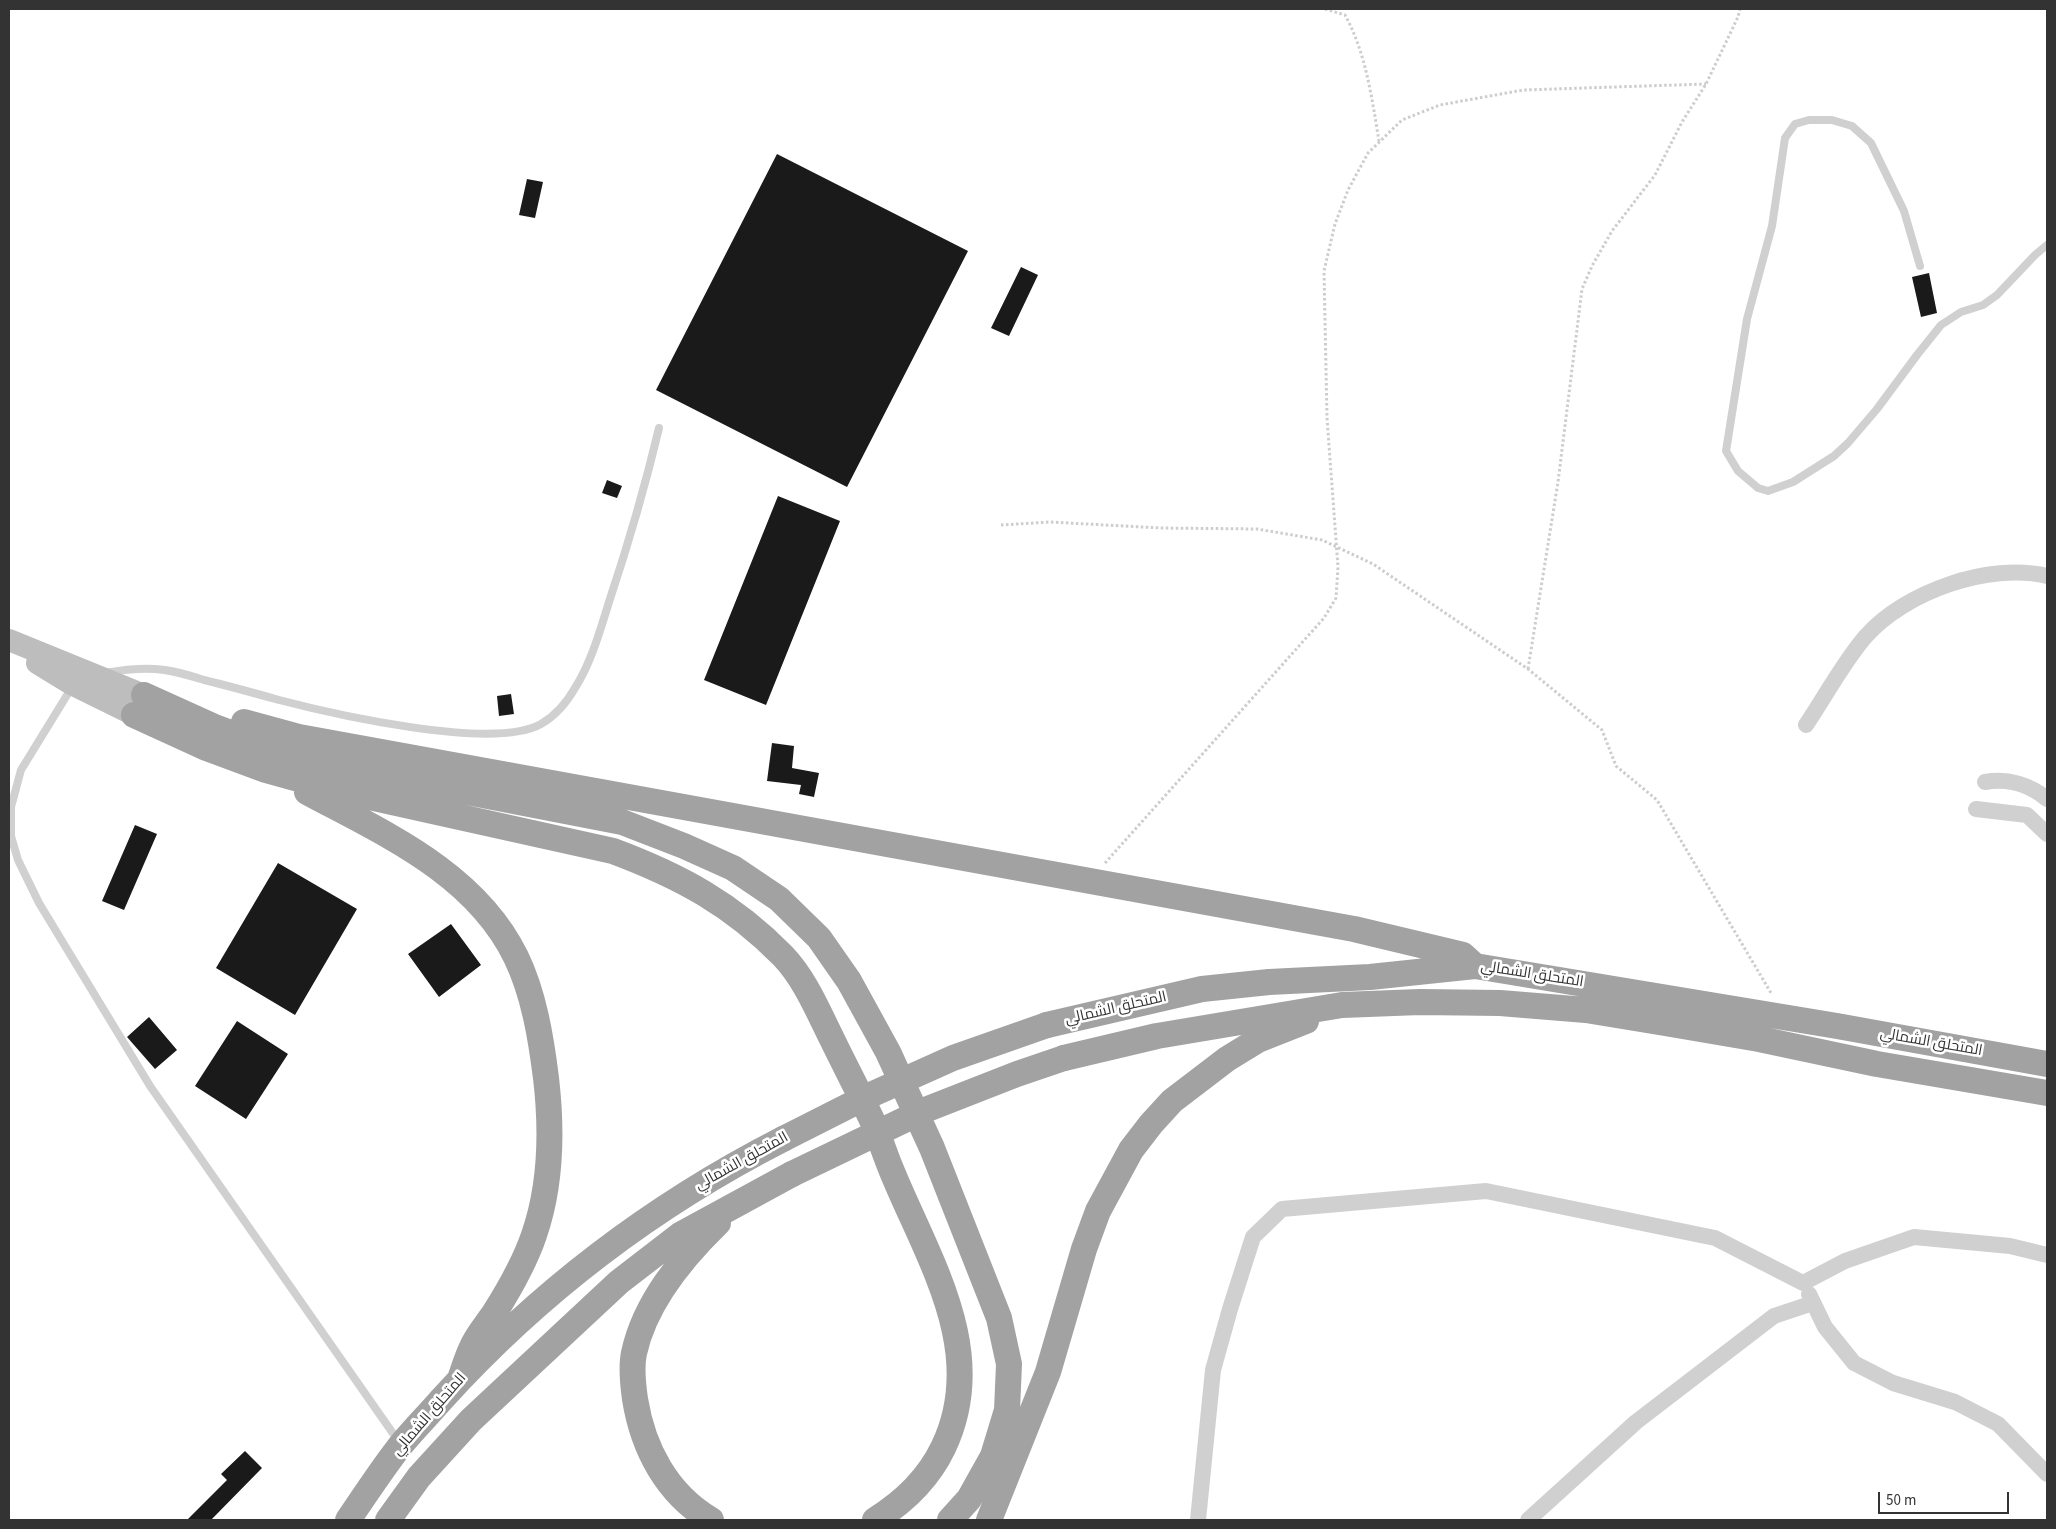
<!DOCTYPE html>
<html>
<head>
<meta charset="utf-8">
<style>
	body { margin:0 }
	#map { position:relative; width:2056px; height:1529px; overflow:hidden; background:#fff; font-family:"Source Sans 3",sans-serif }
	canvas { display:block }
	.frame { position:absolute; inset:0; border:10px solid #333; pointer-events:none }
	.scale { position:absolute; left:1878px; top:1492px; width:131px; height:22px; box-sizing:border-box; border:2px solid #333; border-top:0; padding-left:6px; font-size:15px; line-height:18px; white-space:nowrap; color:#333; -webkit-text-stroke:4px #fff; paint-order:stroke }
</style>
</head>
<body>
<div id="map">
<canvas width="2056" height="1529"></canvas>
<div class="frame"></div>
<div class="scale">50 m</div>
</div>
<script>
const ctx = document.querySelector('canvas').getContext('2d');
ctx.lineJoin = 'round';
function fill(path, color) { ctx.fillStyle = color; ctx.fill(path, 'evenodd'); }
function trace(path, color, width, dash) { ctx.strokeStyle = color; ctx.lineWidth = width; ctx.lineCap = dash ? 'butt' : 'round'; ctx.setLineDash(dash || []); ctx.stroke(path); }
function label(font, color, halo, rows, align = 'center') {
  ctx.font = font + ' "Source Sans 3",Cairo,sans-serif'; ctx.lineWidth = 5; ctx.setLineDash([]); ctx.textBaseline = 'middle'; ctx.strokeStyle = halo; ctx.fillStyle = color; for (const [text, x, y, turn = 0] of rows) {
    ctx.save(); ctx.translate(x, y); ctx.rotate((+turn || 0) * Math.PI / 180); ctx.textAlign = isNaN(turn) ? turn : align; if (halo) ctx.strokeText(text, 0, 0); ctx.fillText(text, 0, 0); ctx.restore();
  }
}
const building = new Path2D(`
	M777,154L968,251L847,487L656,390Z
	M527,179L543,182L535,218L519,215Z
	M1021,267L1038,275L1009,336L991,328Z
	M1929,273L1937,313L1921,317L1912,277Z
	M607,480L622,486L617,498L602,493Z
	M778,496L840,521L766,705L704,680Z
	M511,694L514,714L499,716L497,696Z
	M772,743L794,746L792,768L819,773L814,797L799,794L801,785L767,781Z
	M135,825L157,834L124,910L102,901Z
	M278,863L357,909L295,1015L216,968Z
	M451,924L481,965L439,997L408,954Z
	M149,1017L177,1050L155,1069L127,1037Z
	M237,1021L288,1054L246,1119L195,1086Z
	M245,1451L262,1468L211,1520H187L227,1480L221,1474Z`);
const path = new Path2D(`
	M1325,9L1345,15C1366,53 1372,99 1379,141
	M1001,525L1050,522L1161,528L1257,529L1322,540L1373,564L1528,669L1602,730L1616,766L1657,800L1771,993
	M1528,669L1558,482L1582,289L1592,266L1612,231L1655,175L1682,122L1706,84L1738,17L1740,9
	M1105,863L1324,618L1336,598L1338,567L1327,418L1324,271L1335,224L1348,190L1368,153L1402,120L1440,105L1523,90L1706,84`);
const service = new Path2D(`
	M1920,266L1904,211L1871,143L1852,126L1832,120H1809L1795,124L1785,138L1772,226L1747,319L1726,451L1738,471L1758,488L1768,491L1793,482L1834,456L1848,443L1877,409L1917,355L1941,325L1961,312L1983,305L1997,295L2035,255L2047,245
	M105,673C122,670 138,668 155,669C172,670 188,675 204,680C229,686 254,693 279,700C333,714 493,751 541,724C555,716 567,702 575,688C591,663 600,631 609,602C628,545 645,487 659,428
	M72,687L21,770L11,807V836L18,860L39,903L150,1086L399,1442`);
const minor = new Path2D(`
	M1806,725C1825,697 1844,661 1866,636C1905,592 1989,562 2047,576
	M1985,782C2008,778 2030,785 2047,799
	M1976,809L2027,815L2047,834
	M1809,1294L1825,1327L1854,1363L1893,1383L1955,1402L1998,1424L2047,1474
	M1198,1520L1213,1370L1230,1309L1253,1237L1282,1209L1486,1191L1715,1238L1803,1283L1845,1261L1914,1237L2010,1246L2047,1255
	M1528,1520L1636,1422L1774,1316L1813,1303`);
const secondary = new Path2D(`
	M9,640L144,695
	M37,663L73,685L134,715`);
const trunk = new Path2D(`
	M144,695L217,728L276,750L328,765L622,822L684,846L733,868L779,899L819,938L849,981L888,1052L932,1148L999,1318L1009,1364L1007,1410L993,1456L969,1499L950,1520
	M134,715L204,747L266,770L338,790L613,851C680,876 732,904 783,956C805,979 818,1011 832,1039C845,1066 859,1092 871,1118C879,1135 884,1152 891,1169C927,1258 990,1351 943,1448C928,1479 904,1502 875,1520
	M244,722L299,737L1354,929L1463,955L1475,966
	M307,792C385,834 475,873 516,957C534,994 541,1038 546,1078C552,1129 551,1186 534,1235C525,1262 510,1288 495,1312C487,1324 477,1335 472,1347C467,1357 464,1368 460,1379
	M1047,1025L1202,989L1269,982L1370,977L1475,966L1837,1026L2047,1064
	M1064,1058L1157,1036L1342,1005L1420,1002L1500,1003L1586,1010L1665,1023L1759,1039L1877,1064L2047,1093
	M348,1520C365,1495 382,1469 400,1446C413,1430 428,1415 441,1400C538,1293 654,1205 783,1139
	M388,1520L419,1477L471,1420L619,1282L680,1235L792,1174
	M711,1520C667,1494 643,1449 635,1399C633,1385 631,1367 634,1353C645,1302 682,1258 718,1223
	M989,1520L1048,1372L1084,1249L1098,1211L1131,1150L1151,1124L1172,1101L1227,1059L1258,1040L1306,1021`);
const trunkBridge = new Path2D(`
	M783,1139L866,1097L953,1058L1047,1025
	M792,1174L925,1110L1017,1074L1064,1058`);
const streetNames = [
	["المتحلق الشمالي",1532,975,9],
	["المتحلق الشمالي",1116,1009,-13],
	["المتحلق الشمالي",1931,1043,10],
	["المتحلق الشمالي",742,1162,-29],
	["المتحلق الشمالي",430,1415,-49]
];
fill(building, '#1a1a1a');
trace(path, '#cdcdcd', 3, [2.5, 2.5]);
trace(service, '#d0d0d0', 8);
trace(minor, '#d0d0d0', 16);
trace(secondary, '#bdbdbd', 22);
trace(trunk, '#a2a2a2', 26);
trace(trunkBridge, '#a2a2a2', 26);
label('15px', '#333', '#fff', streetNames);
</script>
</body>
</html>
